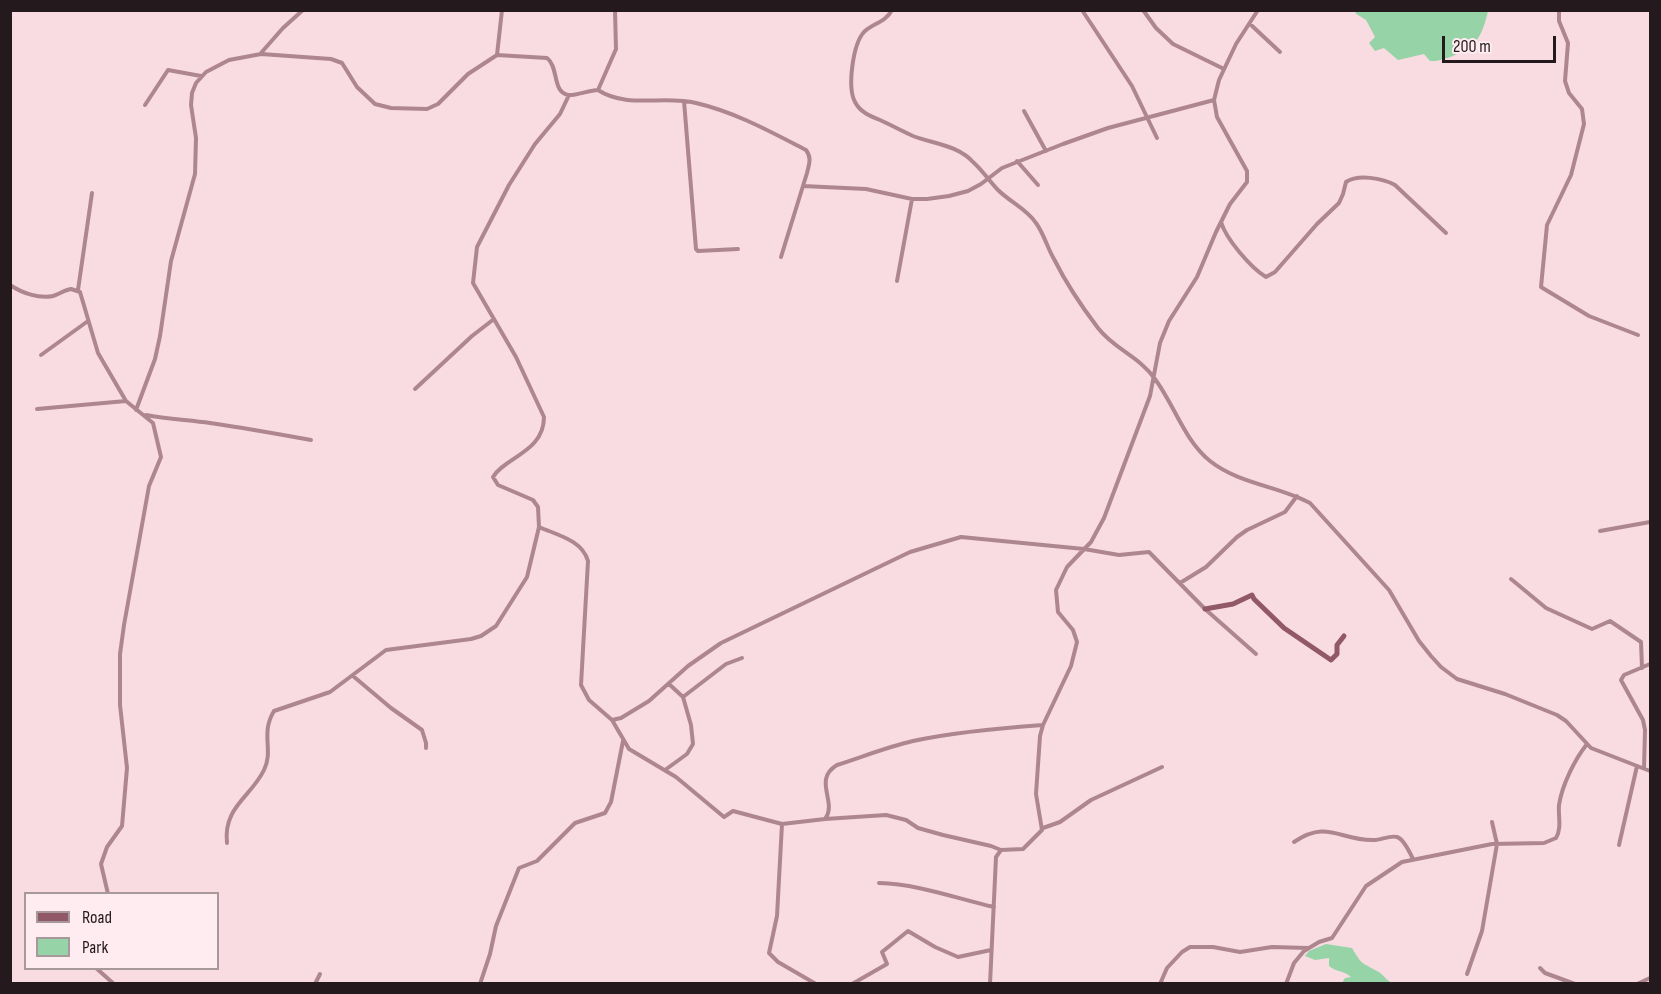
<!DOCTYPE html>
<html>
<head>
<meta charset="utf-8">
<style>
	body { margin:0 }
	#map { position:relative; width:1661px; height:994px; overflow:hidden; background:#f8dce2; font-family:"Sofia Sans Condensed",sans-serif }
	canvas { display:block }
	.frame { position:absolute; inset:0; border:12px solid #241a1d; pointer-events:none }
	.legend { position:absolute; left:24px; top:892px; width:195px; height:78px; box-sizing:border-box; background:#feecf0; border:2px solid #a7989c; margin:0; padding:8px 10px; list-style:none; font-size:18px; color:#241a1d }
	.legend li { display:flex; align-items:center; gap:12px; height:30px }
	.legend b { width:30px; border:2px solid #a7989c }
	.scale { position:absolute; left:1442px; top:36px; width:114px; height:27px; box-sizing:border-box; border:3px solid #241a1d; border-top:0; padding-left:8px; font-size:18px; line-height:21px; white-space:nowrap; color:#241a1d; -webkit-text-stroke:4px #feecf0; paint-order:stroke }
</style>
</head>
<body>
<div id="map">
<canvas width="1661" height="994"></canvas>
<div class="frame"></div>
<ul class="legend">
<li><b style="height:8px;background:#915868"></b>Road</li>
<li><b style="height:16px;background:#96d3a6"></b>Park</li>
</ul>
<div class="scale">200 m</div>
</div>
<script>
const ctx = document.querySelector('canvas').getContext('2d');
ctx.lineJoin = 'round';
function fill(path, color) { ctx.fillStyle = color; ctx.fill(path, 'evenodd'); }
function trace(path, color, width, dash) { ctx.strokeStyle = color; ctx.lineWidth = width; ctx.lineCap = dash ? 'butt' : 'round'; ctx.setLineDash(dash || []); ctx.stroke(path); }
const green = new Path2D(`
	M1357,11V10L1488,11C1486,20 1482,35 1475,42C1464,52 1444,62 1430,61L1424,54L1398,60L1384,48L1375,51L1369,43L1375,37L1366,20L1355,13Z
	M1326,944L1352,948C1362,965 1361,962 1377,971C1383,974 1386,980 1392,983H1342L1345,978L1351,977C1345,971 1336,972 1329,966V958L1315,960L1305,956L1309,951Z`);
const street = new Path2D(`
	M892,10C885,23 873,23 864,32C853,44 847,87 855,102C860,112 870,116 880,120C891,125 902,131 913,136C934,144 958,145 974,163C983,171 990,182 998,190C1010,202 1027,209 1036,223C1044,234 1047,247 1054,259C1066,283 1082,307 1098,328C1114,349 1140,357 1155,379C1175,406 1184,440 1210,461C1239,484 1279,486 1310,503L1389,590L1419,641L1431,656L1441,667L1457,679L1505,694L1557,715L1566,721L1591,748L1650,771
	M1082,10L1132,86L1157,138
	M1143,10L1156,28L1173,44L1224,69
	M1559,10V21L1568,43L1565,81L1569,93L1582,109L1584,124L1571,175L1547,225L1541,287L1589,316L1638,335
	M1250,24L1280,52
	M261,53L283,28L303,10
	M497,55L502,10
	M598,90L616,49L615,10
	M684,101L696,249L698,251L738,249
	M145,105L168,70L201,76
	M1024,111L1046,151
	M1017,161L1038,185
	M803,186L866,189L912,199H927L949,196L968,191L981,184L1002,168L1063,144L1108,128L1214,100
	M1221,222C1226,239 1251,268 1266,277L1275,272L1317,224L1339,203L1343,194L1346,182C1358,174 1382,178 1395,185L1446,233
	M897,281L912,199
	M10,285C22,293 39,299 53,296C59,294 65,290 71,289L80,292L98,353L126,401L153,423L161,457L149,486L124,625L120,654V705L127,768L122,826L107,847L101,864L108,894
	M78,290L92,193
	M41,355L88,321
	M415,389L472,336L494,319
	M37,409L126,401
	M136,410L155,359L160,336L171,261L195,174L196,138L191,105L192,93L196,83L206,72L229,60L261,54L331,59L342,63L357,87L375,104L391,108L427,109L438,104L468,74L497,55L547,58C559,67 552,92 568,95C576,96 589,90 598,90C627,109 664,95 696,103C735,112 771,132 806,150C812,158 809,164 807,173L781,257
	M146,415C167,419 189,420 210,423C244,428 278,434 311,440
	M539,527C557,535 582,540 588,561L581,685L589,700L612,720L621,718L649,701L688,666L721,643L910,552L961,537L1084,549L1119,555L1149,552L1205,609L1256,654
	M1600,531L1650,522
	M1511,579L1546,608L1592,629L1610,621L1641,642L1642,668
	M1180,583L1206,567L1237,537L1247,530L1285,512L1297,496
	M353,676L391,708L422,730L426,743V748
	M683,697L726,664L742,658
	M612,720L629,749L676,777L724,817L733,811L782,824L825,819C838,802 812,780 837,765C862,757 887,747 913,741C955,732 1000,728 1043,725
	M1644,768L1645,730L1643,720L1621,680L1624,675L1650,664
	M665,770L687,754L693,744L691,725L683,697L669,684
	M825,819L886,815L906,820L918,828L943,835L991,846L1001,850
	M782,824L777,916L769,953L778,962L816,984
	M1043,828L1060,822L1091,800L1162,767
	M1294,842C1328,819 1340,841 1374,840C1381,840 1390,835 1397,837C1404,839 1410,853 1413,859
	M227,843C223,807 251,797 264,770C274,750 260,734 274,711L330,692L386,650L471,639L481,636L496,626L527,577L539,527L538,507L533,500L498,485L493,477C505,457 544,452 544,417L516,357L473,283L477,247L509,185L535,144L560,114L569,95
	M1619,845L1637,766
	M879,883C918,884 955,898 994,907
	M96,968L114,984
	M1540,968L1545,973L1575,984
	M1467,974L1482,931L1497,844L1492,822
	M315,984L320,974
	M480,984L490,954L496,926L519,868L537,861L575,823L605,813L611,802L623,741
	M852,984L887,964L882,952L908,931L935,947L958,957L991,950
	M990,984L996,857L1001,850L1023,849L1042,830L1036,794L1040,736L1043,725L1071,666L1077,642L1073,630L1058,612L1056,590L1067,567L1091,542L1104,518L1150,396L1160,343L1169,321L1197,277L1216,232L1230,204L1247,182V171L1217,117L1214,100L1219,80L1236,44L1258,10
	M1160,984L1167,968L1182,952L1190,947H1213L1240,952L1272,947L1308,948
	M1286,984L1294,963L1304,951L1319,942L1332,938L1366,886L1402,862L1492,844L1544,843L1556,838C1562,828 1558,816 1559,805C1562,785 1575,759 1587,744
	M1637,984L1650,978`);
const secondary = new Path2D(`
	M1205,609L1233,604L1252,595L1254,599L1284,628L1331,660L1337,654V645L1344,636`);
fill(green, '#96d3a6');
trace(street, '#ae8690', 4);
trace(secondary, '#915868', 5);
</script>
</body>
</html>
